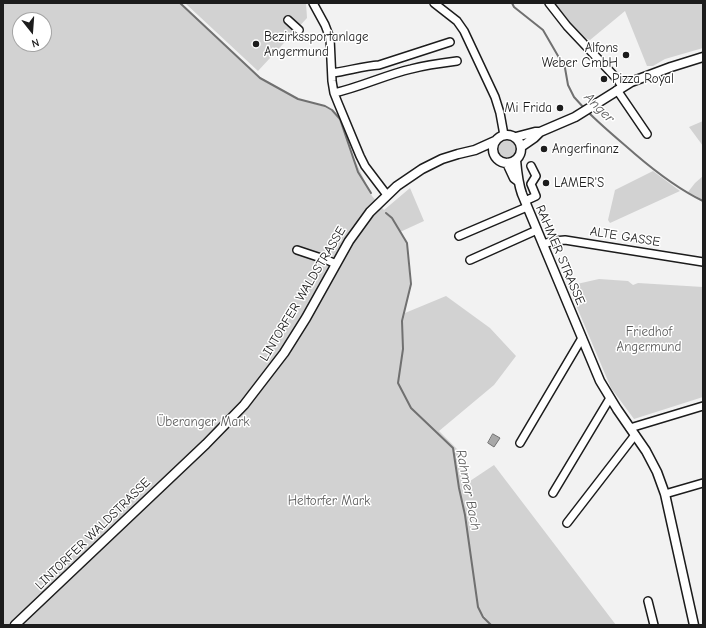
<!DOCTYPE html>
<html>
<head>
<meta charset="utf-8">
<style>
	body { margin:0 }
	#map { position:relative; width:706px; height:628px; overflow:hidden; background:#f2f2f2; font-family:"Comic Neue",sans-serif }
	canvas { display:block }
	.frame { position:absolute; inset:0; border:4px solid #1c1c1c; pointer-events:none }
	.north { position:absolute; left:12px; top:12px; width:40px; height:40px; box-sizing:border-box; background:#fff; border:1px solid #a4a4a4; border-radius:50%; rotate:163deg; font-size:11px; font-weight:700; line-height:16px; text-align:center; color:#1c1c1c }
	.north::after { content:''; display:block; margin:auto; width:14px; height:18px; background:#1c1c1c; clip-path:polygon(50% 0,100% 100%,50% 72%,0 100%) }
</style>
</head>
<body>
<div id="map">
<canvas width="706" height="628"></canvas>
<div class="frame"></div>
<div class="north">N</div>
</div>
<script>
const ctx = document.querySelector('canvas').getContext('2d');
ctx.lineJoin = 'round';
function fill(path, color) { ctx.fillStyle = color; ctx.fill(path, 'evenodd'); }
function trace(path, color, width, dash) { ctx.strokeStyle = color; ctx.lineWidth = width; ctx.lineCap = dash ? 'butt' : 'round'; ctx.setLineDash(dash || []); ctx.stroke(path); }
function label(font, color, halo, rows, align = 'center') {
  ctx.font = font + ' "Comic Neue",sans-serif'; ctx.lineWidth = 3; ctx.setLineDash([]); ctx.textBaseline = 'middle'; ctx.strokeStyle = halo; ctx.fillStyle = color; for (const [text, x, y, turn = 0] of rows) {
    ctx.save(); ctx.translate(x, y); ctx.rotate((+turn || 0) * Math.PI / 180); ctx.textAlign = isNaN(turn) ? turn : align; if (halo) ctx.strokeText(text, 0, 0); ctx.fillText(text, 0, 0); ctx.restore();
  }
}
const green = new Path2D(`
	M3,3H179L260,79L298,99L325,107L335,113L340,120L353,156L372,196L384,210L410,188L424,221L400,232L395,224L407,244L410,284V291L402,321L403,337V321L405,313L446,296L490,328L516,356L494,385L439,431L458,450L464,485L494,465L616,625H491L481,612L489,625H3ZM20,20H44V44H20Z
	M185,3H306L307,18L258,71Z
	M552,3H703V48L665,59L653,66H647L625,11L590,40L578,36Z
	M703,121V146L689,127Z
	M498 148a10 10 0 1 1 20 0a10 10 0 1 1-20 0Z
	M653,171L680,191L610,223L608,220L615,190Z
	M703,176V200L688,192L695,183Z
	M599,279L628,281L633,285L638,283L703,287V397L634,419L611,388L568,286Z`);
const water = new Path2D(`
	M493,434L500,438L494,447L488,443Z`);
const stream = new Path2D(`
	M180,3L260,78L298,99L325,106L332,110L340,119L358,172L371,193
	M512,3L514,7L543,30L565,68L568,85L574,97L584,108
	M588,112C603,127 619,140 635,154C656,172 678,189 703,201
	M386,213L392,218L407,243L411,284L402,321L403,349L398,383L411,408L453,448L459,488L465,515L478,607L483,617L491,625`);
const minor = new Path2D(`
	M313,3L325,25L330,38L332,81L334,93L338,103L360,156L365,166L387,195
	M434,3L457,21L464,31L495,97L500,113L504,135
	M549,3L567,26L618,80L622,87
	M288,20L299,30
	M332,73C348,71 363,66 379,65L450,42
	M617,90L647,134
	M334,93C361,87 385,75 411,69C426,65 441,63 457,61
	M525,201L536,196L531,184L536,176L531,166
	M459,236L527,207
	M543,244L554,241L565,240L703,262
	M297,250L327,260L336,264
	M470,260L537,230
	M630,428L703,406
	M520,443L582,338
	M553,493L610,398
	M665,494L703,483
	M567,523L635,435
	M648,601L654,625`);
const major = new Path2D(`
	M493 149a14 14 0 1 1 28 0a14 14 0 1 1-28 0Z
	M516,137L535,132H540
	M521,147L534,138L540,132L575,117L631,82L671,67L703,57
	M516,160C517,172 518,183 522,194L600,381L617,409L646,451L657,472L665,494L694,625
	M507,163L514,178L518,181
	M15,625L206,444L244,405L284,353L306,318L349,241L370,212L397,186L422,169L442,159L458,154L475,150L495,141`);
const markers = [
	[256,44,4,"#1c1c1c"],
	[626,55,4,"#1c1c1c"],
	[604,79,4,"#1c1c1c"],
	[560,108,4,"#1c1c1c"],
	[544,149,4,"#1c1c1c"],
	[546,183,4,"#1c1c1c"]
];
const poiNames = [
	["Bezirkssportanlage",264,37],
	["Angermund",264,52],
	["Alfons",618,48,"right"],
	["Weber GmbH",618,63,"right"],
	["Pizza Royal",612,79],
	["Mi Frida",552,108,"right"],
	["Angerfinanz",552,149],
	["LAMER'S",554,183]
];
const streetNames = [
	["ALTE GASSE",625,237,9],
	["RAHMER STRASSE",560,255,67],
	["LINTORFER WALDSTRASSE",303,294,-59],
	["LINTORFER WALDSTRASSE",93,534,-44]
];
const parkNames = [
	["Friedhof",649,332],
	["Angermund",649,347],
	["Überanger Mark",203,422],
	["Heltorfer Mark",329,501]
];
const waterNames = [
	["Anger",599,108,45],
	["Rahmer Bach",468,490,79]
];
fill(green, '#d2d2d2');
fill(water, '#a8a8a8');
trace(water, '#707070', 1);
trace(stream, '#707070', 2);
trace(minor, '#1c1c1c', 10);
trace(major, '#1c1c1c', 11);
trace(minor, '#fff', 7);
trace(major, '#fff', 8);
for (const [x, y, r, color] of markers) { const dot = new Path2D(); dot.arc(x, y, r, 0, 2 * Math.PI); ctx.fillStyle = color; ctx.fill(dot); trace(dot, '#fff', 1.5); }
label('13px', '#1c1c1c', '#fff', poiNames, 'left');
label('13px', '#1c1c1c', '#fff', streetNames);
label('13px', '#5c5c5c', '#fff', parkNames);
label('italic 14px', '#5b5b5b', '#fff', waterNames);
</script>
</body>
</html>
